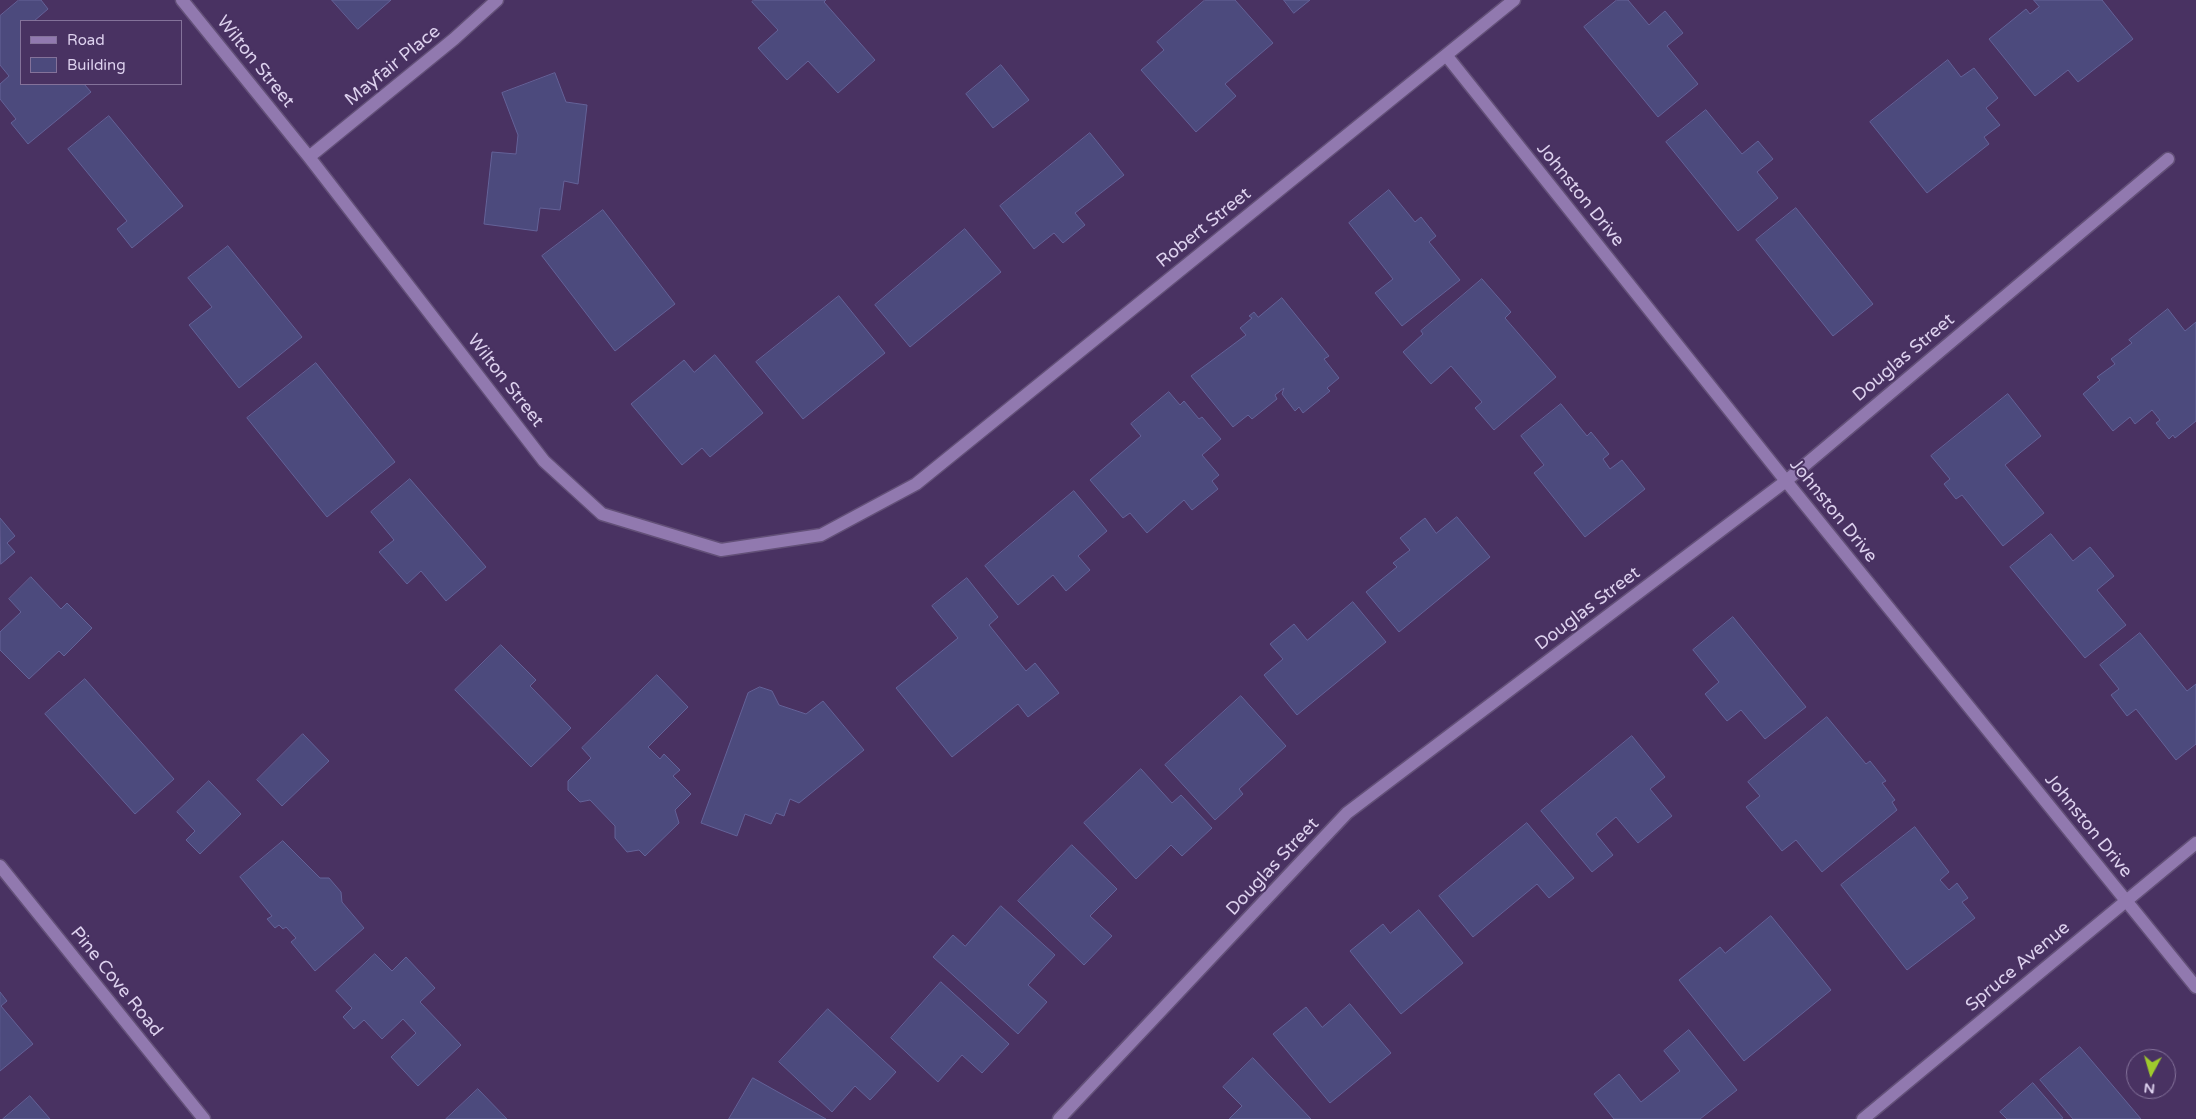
<!DOCTYPE html>
<html>
<head>
<meta charset="utf-8">
<style>
	body { margin:0 }
	#map { position:relative; width:2196px; height:1119px; overflow:hidden; background:#493262; font-family:"Varela Round",sans-serif }
	canvas { display:block }
	.legend { position:absolute; left:20px; top:20px; width:162px; height:65px; box-sizing:border-box; background:#493262; border:1px solid #84729a; margin:0; padding:6px 9px; list-style:none; font-size:15px; color:#ddd1ee }
	.legend li { display:flex; align-items:center; gap:10px; height:25px }
	.legend b { width:25px; border:1px solid #84729a }
	.north { position:absolute; left:2126px; top:1049px; width:50px; height:50px; box-sizing:border-box; background:#493262; border:1px solid #84729a; border-radius:50%; rotate:186deg; font-size:14px; font-weight:700; line-height:20px; text-align:center; color:#ddd1ee }
	.north::after { content:''; display:block; margin:auto; width:18px; height:22px; background:#9fca2d; clip-path:polygon(50% 0,100% 100%,50% 72%,0 100%) }
</style>
</head>
<body>
<div id="map">
<canvas width="2196" height="1119"></canvas>
<ul class="legend">
<li><b style="height:6px;background:#9179af"></b>Road</li>
<li><b style="height:14px;background:#4c4a7d"></b>Building</li>
</ul>
<div class="north">N</div>
</div>
<script>
const ctx = document.querySelector('canvas').getContext('2d');
ctx.lineJoin = 'round';
function fill(path, color) { ctx.fillStyle = color; ctx.fill(path, 'evenodd'); }
function trace(path, color, width, dash) { ctx.strokeStyle = color; ctx.lineWidth = width; ctx.lineCap = dash ? 'butt' : 'round'; ctx.setLineDash(dash || []); ctx.stroke(path); }
function label(font, color, halo, rows, align = 'center') {
  ctx.font = font + ' "Varela Round",sans-serif'; ctx.lineWidth = 4; ctx.setLineDash([]); ctx.textBaseline = 'middle'; ctx.strokeStyle = halo; ctx.fillStyle = color; for (const [text, x, y, turn = 0] of rows) {
    ctx.save(); ctx.translate(x, y); ctx.rotate((+turn || 0) * Math.PI / 180); ctx.textAlign = isNaN(turn) ? turn : align; if (halo) ctx.strokeText(text, 0, 0); ctx.fillText(text, 0, 0); ctx.restore();
  }
}
const building = new Path2D(`
	M19,0H41L48,9L34,21H21V84H84L91,92L28,144L11,123L16,119L0,99V84L9,76L0,65V16Z
	M332,0H391L358,29Z
	M754,0H826L824,2L875,60L838,93L808,61L787,80L758,48L778,30L752,2Z
	M1205,0H1235L1273,43L1225,84L1236,96L1196,132L1141,70L1164,50L1157,42Z
	M1284,0H1310L1294,13Z
	M1617,0H1628L1649,25L1665,11L1683,33L1667,46L1698,84L1658,117L1584,27Z
	M2034,0H2102L2133,39L2078,82L2068,70L2035,96L1989,39L2026,9L2030,14L2039,7Z
	M1948,60L1961,77L1974,68L1998,98L1986,108L2000,125L1984,137L1989,144L1927,193L1870,122Z
	M1001,65L1029,100L993,128L966,94Z
	M555,73L566,102L587,105L578,184L564,181L560,210L540,208L537,231L484,224L492,152L516,154L518,135L502,93Z
	M1706,110L1742,154L1758,141L1773,159L1757,172L1778,198L1738,231L1666,142Z
	M109,116L183,206L132,248L117,229L127,221L68,149Z
	M1090,133L1124,175L1075,213L1085,225L1063,243L1054,233L1034,249L1000,206Z
	M1389,190L1415,222L1421,217L1436,236L1429,242L1460,280L1402,326L1375,293L1393,279L1349,223Z
	M1796,208L1873,304L1833,336L1756,240Z
	M603,210L675,304L615,351L542,256Z
	M965,229L1001,272L910,347L875,305Z
	M228,246L302,337L239,388L189,325L212,307L188,278Z
	M1482,279L1511,312L1505,318L1556,377L1494,430L1475,408L1482,402L1451,366L1431,384L1403,352L1423,334L1421,331Z
	M839,296L885,353L803,419L756,362Z
	M1282,298L1329,356L1324,359L1339,378L1327,388L1330,391L1303,413L1299,407L1295,411L1282,394L1284,388L1275,395L1277,399L1252,419L1248,415L1233,427L1191,376L1246,335L1240,328L1252,318L1249,316L1254,312L1258,317Z
	M2168,309L2185,331L2196,322V421L2175,438L2173,435L2169,439L2156,423L2160,420L2152,410L2135,424L2130,417L2113,431L2083,394L2100,380L2097,377L2115,364L2111,359L2132,343L2129,340Z
	M715,355L763,413L710,457L702,448L682,465L631,404L684,360L694,372Z
	M316,363L395,462L327,517L247,418Z
	M1169,392L1180,405L1184,401L1199,419L1202,417L1221,439L1202,455L1219,475L1212,481L1218,489L1192,510L1184,500L1147,533L1130,513L1123,518L1090,480L1141,436L1131,424Z
	M2008,394L2041,436L2005,465L2044,513L2003,546L1962,495L1956,499L1944,484L1950,479L1931,456Z
	M1561,404L1587,436L1591,432L1609,454L1603,459L1610,469L1622,460L1645,489L1585,537L1534,473L1544,465L1521,436Z
	M410,479L486,567L446,601L421,571L407,584L379,552L394,540L371,512Z
	M1074,491L1107,531L1078,556L1090,570L1066,591L1053,575L1018,605L985,566Z
	M1457,517L1490,557L1399,632L1366,592L1397,567L1393,563L1410,550L1400,538L1425,518L1436,533Z
	M0,518L15,536L7,543L15,552L1,564Z
	M2051,534L2073,561L2090,547L2114,576L2097,590L2126,625L2085,658L2010,567Z
	M31,577L61,609L67,603L92,628L64,656L59,651L29,679L0,650V632L21,612L9,599Z
	M967,578L998,617L989,625L1026,671L1035,663L1059,693L1028,717L1018,704L952,757L896,688L958,638L932,606Z
	M1353,602L1386,642L1297,715L1264,675L1283,659L1270,644L1294,624L1307,640Z
	M1733,617L1806,707L1765,739L1741,710L1727,721L1705,694L1719,682L1693,650Z
	M2140,633L2187,691L2196,684V744L2176,760L2136,709L2127,716L2111,695L2119,689L2100,665Z
	M501,645L536,680L530,686L571,728L531,767L455,690Z
	M657,675L688,707L648,747L660,759L664,754L680,770L673,776L691,794L675,810L679,823L645,856L639,850L627,852L615,838V826L590,800L580,802L568,790V781L591,758L582,748Z
	M85,679L174,779L135,814L45,714Z
	M760,687L772,691L779,705L806,714L823,701L864,750L799,803L790,799L784,816L776,813L771,824L745,814L737,836L701,823L748,693Z
	M1241,696L1286,746L1239,789L1243,794L1215,820L1165,765Z
	M1827,717L1866,764L1870,761L1886,781L1882,783L1895,800L1892,802L1897,810L1822,872L1796,840L1782,851L1746,807L1760,796L1748,782Z
	M303,734L329,761L282,806L257,780Z
	M1632,736L1665,777L1650,789L1672,816L1638,843L1616,817L1596,834L1613,855L1592,872L1541,811Z
	M1141,769L1172,803L1181,795L1212,828L1182,856L1171,845L1136,879L1084,823Z
	M209,781L241,814L200,854L186,840L195,831L177,812Z
	M1527,823L1574,878L1549,898L1537,884L1473,937L1439,896Z
	M1915,827L1949,872L1940,880L1949,890L1957,883L1968,898L1962,902L1975,918L1907,970L1841,885Z
	M283,841L320,878H329L341,892L342,902L364,928L315,971L291,942L296,938L286,927L283,929L279,925L275,928L267,919L272,916L240,877Z
	M1072,845L1117,889L1090,916L1112,936L1084,965L1018,901Z
	M1001,906L1055,955L1028,985L1047,1002L1018,1034L933,957L953,935L965,946Z
	M1419,910L1463,963L1401,1014L1350,951L1383,924L1390,933Z
	M1771,916L1831,990L1744,1061L1679,980L1720,947L1725,953Z
	M375,954L392,971L406,957L435,988L420,1002L461,1045L418,1086L391,1057L416,1033L403,1019L382,1039L364,1020L354,1029L343,1017L352,1008L336,991Z
	M941,982L1009,1044L982,1073L962,1055L938,1082L891,1038Z
	M0,992L7,1001L1,1006L33,1044L0,1071Z
	M1350,1004L1391,1053L1330,1103L1273,1034L1306,1007L1322,1027Z
	M828,1009L896,1072L870,1100L855,1086L832,1112L779,1062Z
	M1689,1030L1737,1090L1700,1119H1614L1594,1094L1619,1074L1641,1102L1680,1071L1664,1051Z
	M2080,1047L2141,1119H2073L2040,1080Z
	M1253,1058L1311,1119H1229L1242,1106L1223,1087Z
	M753,1078L826,1119H729Z
	M2033,1083L2063,1118L2061,1119H2007L2000,1112Z
	M478,1089L507,1119H446Z
	M30,1096L50,1119H3Z`);
const street = new Path2D(`
	M182,0L309,157L544,461L602,514L721,550L821,535L916,484L1514,0
	M1446,55L1786,481L2196,987
	M309,157L454,39L497,0
	M0,866L204,1119
	M1059,1119L1347,813L1786,481L2168,159`);
const secondary = new Path2D(`
	M1863,1119L2196,843`);
const streetNames = [
	["Wilton Street",255,62,51],
	["Mayfair Place",393,66,-39],
	["Johnston Drive",1580,195,51],
	["Robert Street",1204,228,-39],
	["Douglas Street",1904,358,-40],
	["Wilton Street",505,381,52],
	["Johnston Drive",1833,511,51],
	["Douglas Street",1588,609,-37],
	["Johnston Drive",2088,826,51],
	["Douglas Street",1273,867,-47],
	["Spruce Avenue",2018,967,-40],
	["Pine Cove Road",116,982,51]
];
fill(building, '#4c4a7d');
trace(building, '#646298', 1);
trace(street, '#635078', 15);
trace(secondary, '#635078', 15);
trace(street, '#9179af', 12);
trace(secondary, '#9179af', 12);
label('18px', '#ddd1ee', '#493262', streetNames);
</script>
</body>
</html>
